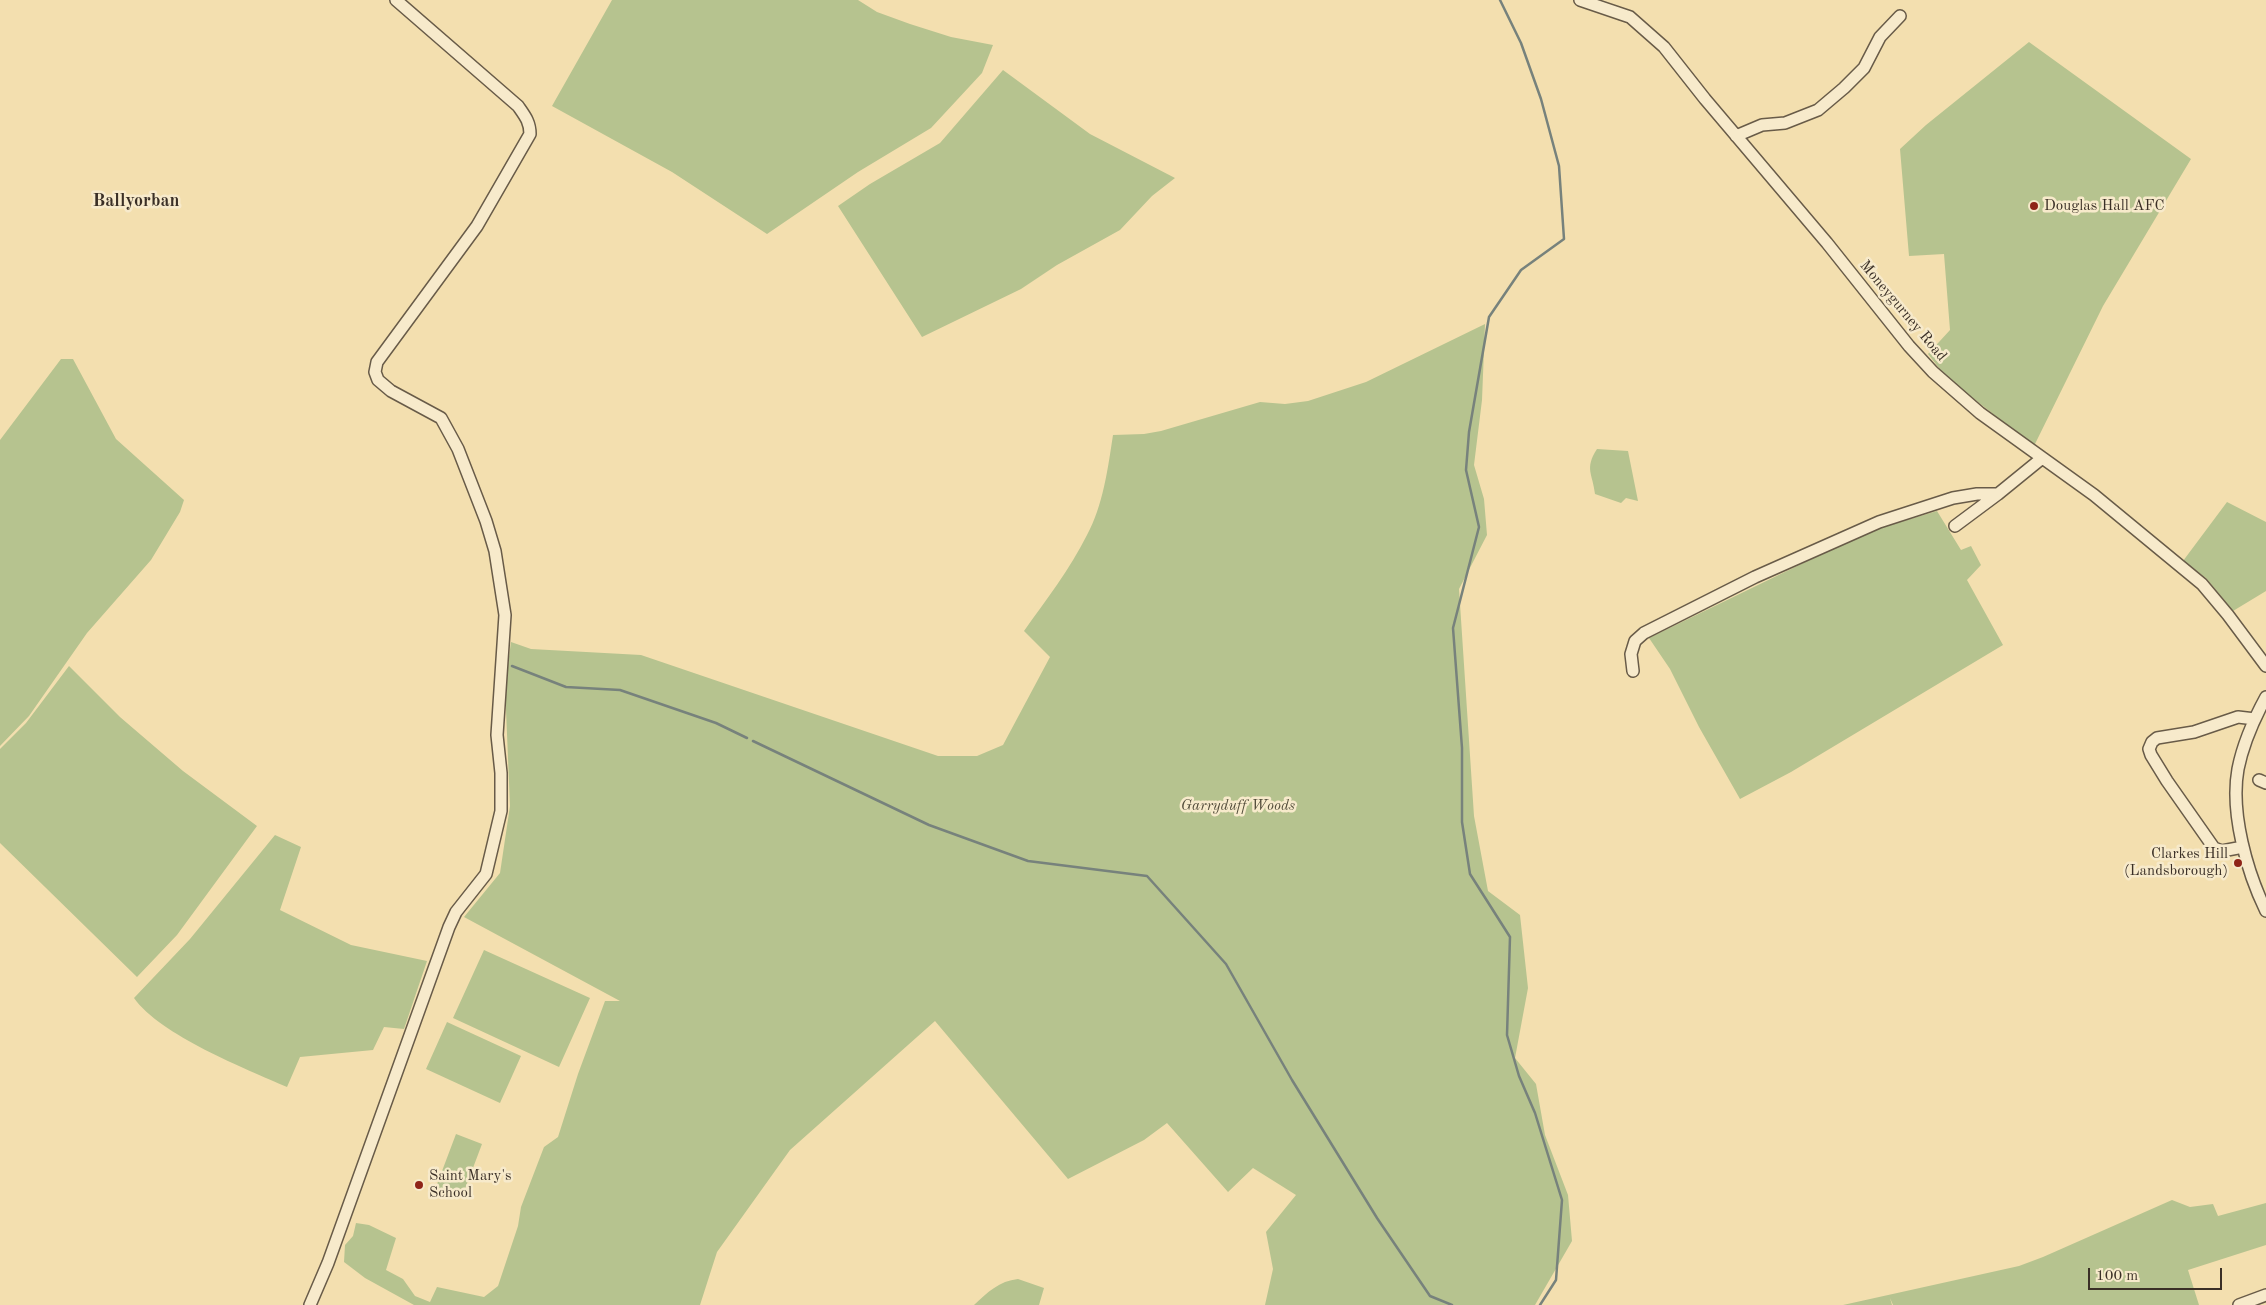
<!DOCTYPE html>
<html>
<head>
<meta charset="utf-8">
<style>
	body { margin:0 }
	#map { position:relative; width:2266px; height:1305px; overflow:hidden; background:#f3dfaf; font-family:"Old Standard TT",serif }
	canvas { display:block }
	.scale { position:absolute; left:2088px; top:1268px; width:134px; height:22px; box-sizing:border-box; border:2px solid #3a2f26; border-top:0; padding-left:6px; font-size:15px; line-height:18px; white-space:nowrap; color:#3a2f26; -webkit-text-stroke:4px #f7eacb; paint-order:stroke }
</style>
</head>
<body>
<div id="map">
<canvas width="2266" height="1305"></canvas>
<div class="scale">100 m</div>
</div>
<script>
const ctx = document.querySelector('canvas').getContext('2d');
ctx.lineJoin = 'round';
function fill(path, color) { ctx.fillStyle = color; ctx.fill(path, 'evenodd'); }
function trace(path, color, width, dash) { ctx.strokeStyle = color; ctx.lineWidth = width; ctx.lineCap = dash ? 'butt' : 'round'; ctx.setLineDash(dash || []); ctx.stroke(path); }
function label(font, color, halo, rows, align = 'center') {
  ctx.font = font + ' "Old Standard TT",serif'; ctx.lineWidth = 5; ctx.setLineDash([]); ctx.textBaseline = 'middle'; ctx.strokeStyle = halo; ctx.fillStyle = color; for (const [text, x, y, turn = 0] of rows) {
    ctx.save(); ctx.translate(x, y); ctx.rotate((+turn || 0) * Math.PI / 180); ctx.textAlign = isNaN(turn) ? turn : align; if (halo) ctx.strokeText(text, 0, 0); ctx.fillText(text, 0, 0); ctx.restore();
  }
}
const green = new Path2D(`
	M612,0H858L877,12L910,24L951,37L993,45L982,73L931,128L858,172L767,234L672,172L552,106Z
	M2029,42L2191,159L2103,306L2034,446L1946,377L1928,354L1950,330L1944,254L1909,256L1900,149L1926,125Z
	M1003,70L1090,134L1175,178L1152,196L1120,230L1057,265L1021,289L922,337L838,206L870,184L940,143Z
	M1485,324L1482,400L1474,465L1484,499L1487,535L1459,589L1474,816L1488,891L1520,915L1528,988L1515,1058L1536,1084L1545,1135L1568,1195L1572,1241L1535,1305H1265L1273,1269L1266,1232L1296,1195L1253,1168L1228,1192L1167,1123L1144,1140L1068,1179L935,1021L790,1150L717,1252L700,1305H414L365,1278L344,1262L345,1245L353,1236L356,1223L369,1225L396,1238L386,1270L403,1279L415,1296L430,1302L437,1287L484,1297L498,1286L518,1226L521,1207L544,1147L558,1137L578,1074L605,1001H620L464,917L500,873L510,806L505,686L511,642L531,649L641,655L938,756H977L1003,745L1050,657L1024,631C1046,600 1070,569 1087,535C1103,506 1108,468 1113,435L1144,434L1161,431L1260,402L1285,404L1308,401L1366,382Z
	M61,359H73L116,439L184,500L180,512L151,560L87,633L29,716L0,746V440Z
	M1597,449L1628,451L1638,501L1626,498L1621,503L1595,494C1593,474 1584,469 1597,449Z
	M2227,502L2266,522V591L2233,611L2206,578L2183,561Z
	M1937,511L1961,550L1971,546L1981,565L1967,580L2003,645L1791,772L1740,799L1699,727L1670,669L1649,638L1867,532Z
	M69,666L120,717L183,771L257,826L177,935L137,977L0,843V749L26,723Z
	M275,835L301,847L280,910L351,945L427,961L404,1029L384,1027L373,1050L300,1057L287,1087C246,1069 160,1035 134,998L190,939Z
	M484,950L590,998L559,1067L453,1018Z
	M447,1022L521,1056L500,1103L426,1069Z
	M456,1134L482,1144L462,1197L436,1187Z
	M2172,1200L2190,1207L2213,1204L2218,1216L2266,1203V1245L2188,1270L2199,1305H1893L1890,1298L1892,1305H1843L2019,1266L2043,1257Z
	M1018,1279L1044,1288L1039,1305H974C988,1292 999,1281 1018,1279Z`);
const stream = new Path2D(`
	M1500,0L1521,43L1541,99L1559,166L1564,239L1521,270L1489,317L1469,432L1466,470L1479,527L1453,628L1462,748V822L1470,874L1510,937L1507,1035L1519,1076L1535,1113L1562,1200L1556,1280L1540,1305
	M512,666L566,687L620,690L716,723L747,738
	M753,741L929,825L1028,861L1147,876L1226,964L1292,1080L1377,1218L1430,1296L1452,1305`);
const minor = new Path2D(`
	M1580,0L1630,17L1664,47L1705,99L1827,243L1909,346L1933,372L1980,413L2094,495L2202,584L2228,615L2266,666
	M1736,136L1762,125L1785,123L1818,110L1844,88L1864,68L1880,37L1900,16
	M1955,526L1998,494
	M1633,671L1631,654L1635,641L1644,633L1755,577L1879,522L1953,498L1977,494H1998L2041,459
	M2266,697C2254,719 2243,744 2238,769C2230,813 2247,872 2266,911
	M2259,780L2266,783
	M2243,847L2222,851L2214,848L2167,781L2151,755L2149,749L2152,742L2157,738L2194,732L2238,717L2255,719
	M310,1305L328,1263L449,927L456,912L486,874L501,811V773L497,735L505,615L495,551L486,521L458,449L441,418L391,391L378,380L375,372L377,362L477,226L530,134C530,122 525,116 518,106L396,0
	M2239,1305L2266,1295`);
const markers = [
	[2034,206,5,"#8f2418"],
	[2238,863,5,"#8f2418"],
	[419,1185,5,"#8f2418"]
];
const poiNames = [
	["Douglas Hall AFC",2044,206],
	["Clarkes Hill",2228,854,"right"],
	["(Landsborough)",2228,871,"right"],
	["Saint Mary's",429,1176],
	["School",429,1193]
];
const streetNames = [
	["Moneygurney Road",1903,311,50]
];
const parkNames = [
	["Garryduff Woods",1238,806]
];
const quarterNames = [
	["Ballyorban",136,201]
];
fill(green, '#b6c38f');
trace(stream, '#77827c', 2.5);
trace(minor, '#685b48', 14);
trace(minor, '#f7eacb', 11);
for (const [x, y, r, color] of markers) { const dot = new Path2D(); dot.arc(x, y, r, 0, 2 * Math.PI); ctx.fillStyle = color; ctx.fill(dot); trace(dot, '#f7eacb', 2); }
label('15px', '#3a2f26', '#f7eacb', poiNames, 'left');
label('15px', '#3a2f26', '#f7eacb', streetNames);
label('italic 15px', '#534d3b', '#f7eacb', parkNames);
label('bold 18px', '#3a2f26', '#f7eacb', quarterNames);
</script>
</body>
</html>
